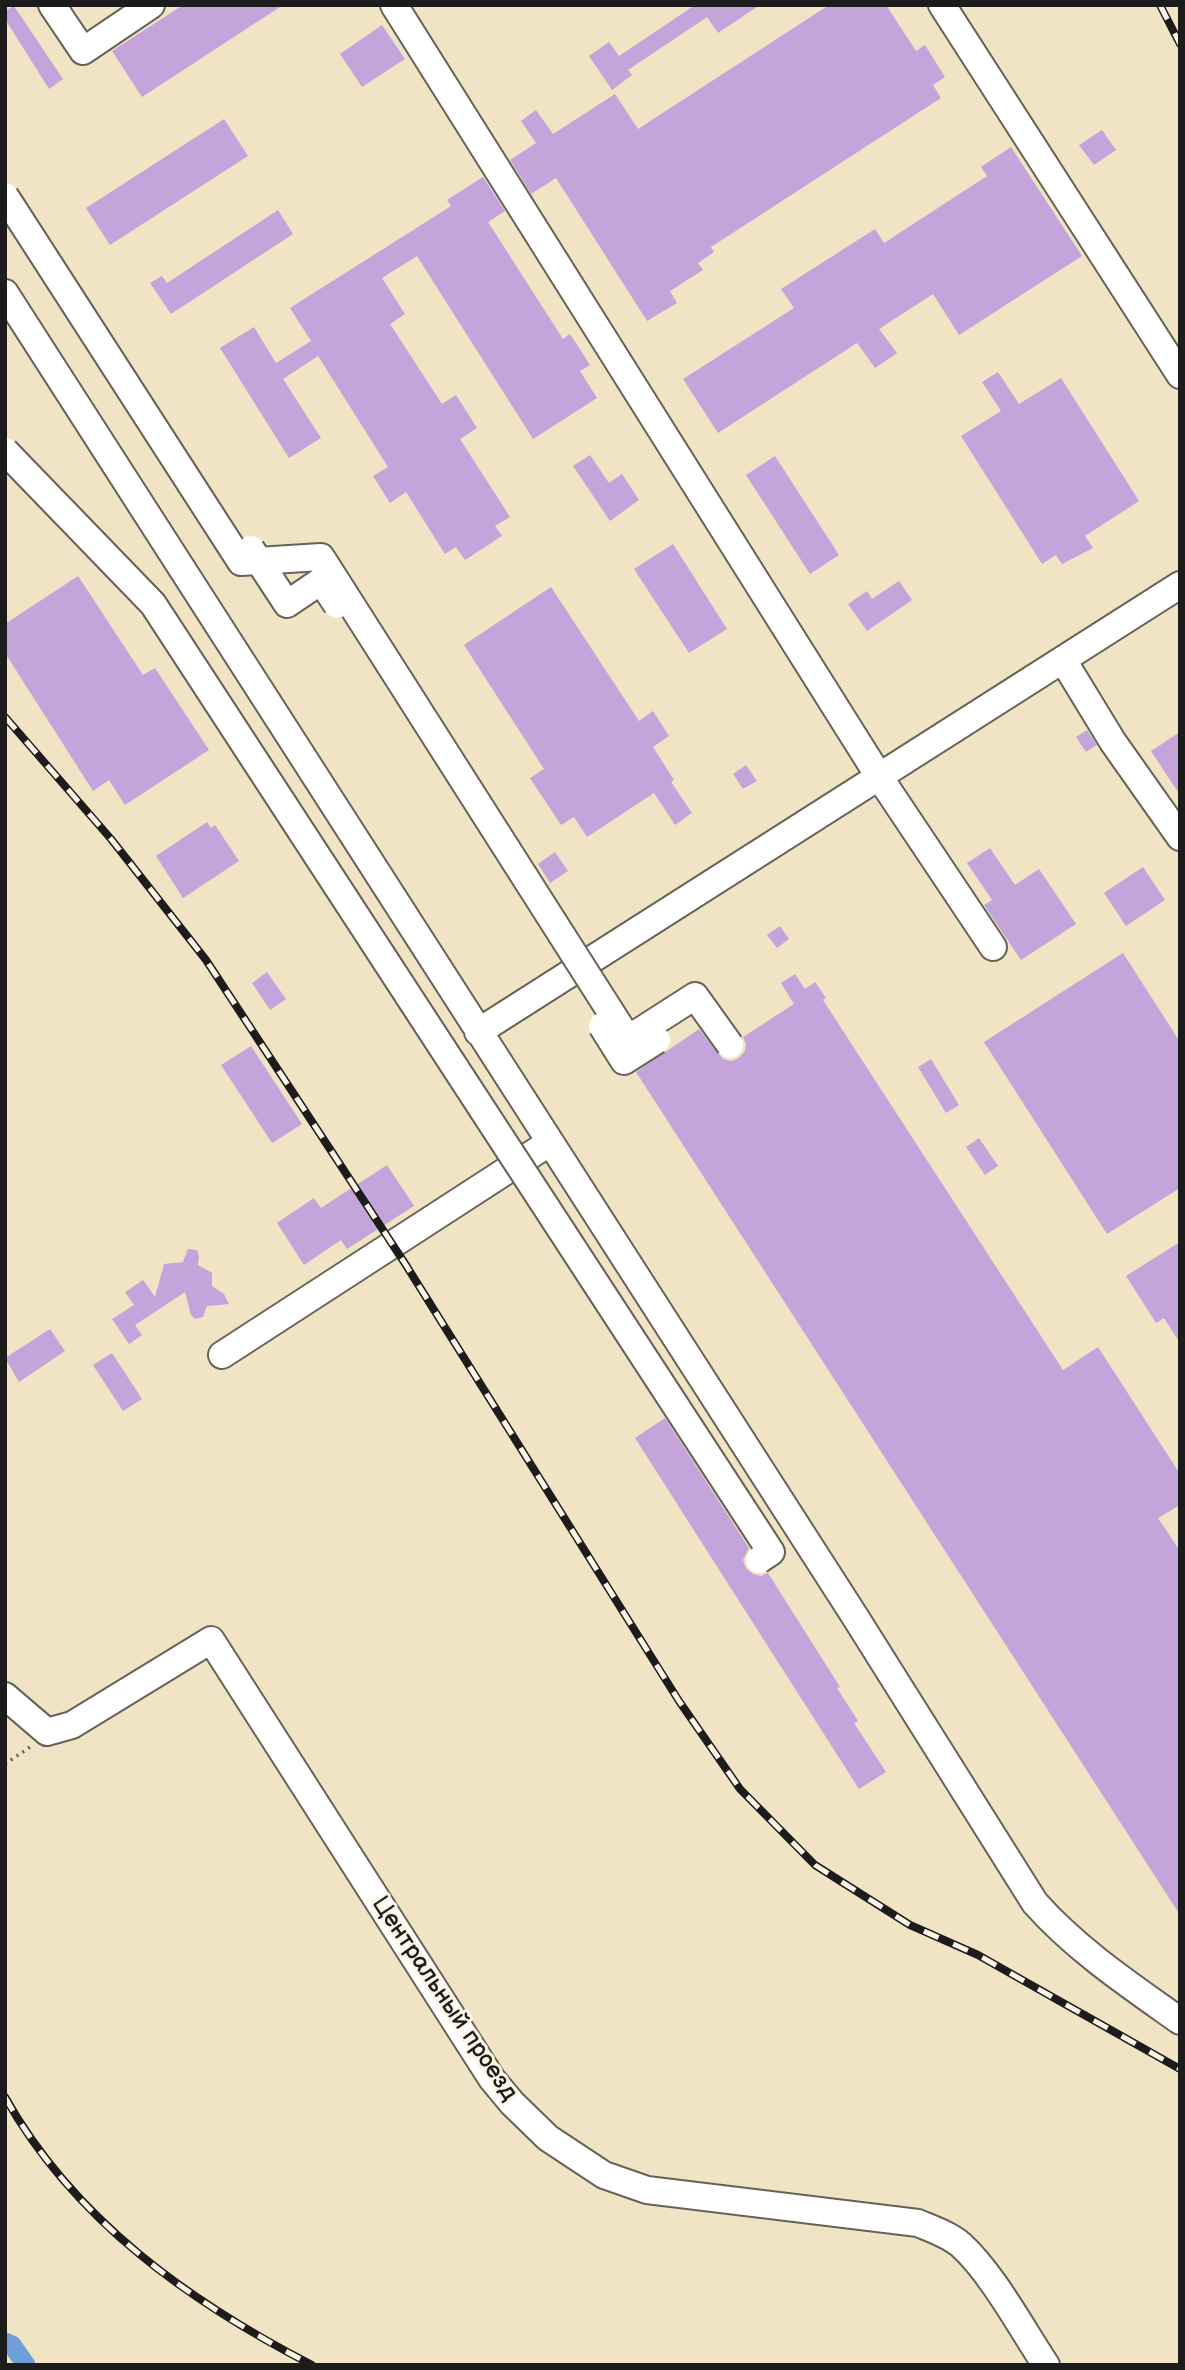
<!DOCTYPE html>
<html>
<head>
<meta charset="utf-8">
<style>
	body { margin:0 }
	#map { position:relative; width:1185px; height:2370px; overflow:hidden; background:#f0e4c5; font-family:"Balsamiq Sans",sans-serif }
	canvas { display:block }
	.frame { position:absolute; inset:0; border:7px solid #1c1c1c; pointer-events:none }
</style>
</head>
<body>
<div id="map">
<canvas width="1185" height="2370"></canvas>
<div class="frame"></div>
</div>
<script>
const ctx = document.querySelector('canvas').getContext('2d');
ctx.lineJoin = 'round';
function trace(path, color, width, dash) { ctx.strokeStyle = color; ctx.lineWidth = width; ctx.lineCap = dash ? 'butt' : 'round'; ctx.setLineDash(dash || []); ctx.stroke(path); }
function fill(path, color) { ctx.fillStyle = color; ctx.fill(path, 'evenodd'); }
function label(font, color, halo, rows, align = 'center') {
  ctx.font = font + ' "Balsamiq Sans",sans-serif'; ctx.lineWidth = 6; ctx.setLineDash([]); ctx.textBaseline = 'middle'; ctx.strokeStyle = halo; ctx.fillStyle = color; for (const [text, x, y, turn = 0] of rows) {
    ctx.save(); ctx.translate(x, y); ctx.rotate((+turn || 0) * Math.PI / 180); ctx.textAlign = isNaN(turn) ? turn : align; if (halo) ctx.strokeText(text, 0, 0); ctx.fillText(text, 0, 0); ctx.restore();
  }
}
const canal = new Path2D(`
	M5,2342L12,2345L26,2365`);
const building = new Path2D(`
	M183,5H283L142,97L112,51Z
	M695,5H760L718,33L707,17L628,70L632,75L612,90L589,56L609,42L619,56Z
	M829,5H886L916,51L925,45L945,77L933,85L941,98L711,247L714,252L698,263L703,270L670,291L677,303L647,321L556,178L531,194L510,160L536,143L521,121L536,110L553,134L615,94L638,129Z
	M14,6L63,79L49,89L5,19V11Z
	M382,25L405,59L362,87L340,54Z
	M224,119L248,156L110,245L86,208Z
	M1102,130L1116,150L1094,165L1079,145Z
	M1011,147L1082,256L959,335L933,294L879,329L897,353L875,368L857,343L718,433L683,379L794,308L781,289L875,229L884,243L987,176L981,167Z
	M483,177L505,211L488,222L563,339L570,334L590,365L580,371L597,398L533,439L417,256L382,278L405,314L390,324L442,404L456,395L477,428L460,439L510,517L495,526L502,536L465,560L456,547L445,554L406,492L390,503L373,476L388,467L318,356L283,379L321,438L289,458L220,348L254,327L276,363L311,341L290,308L451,206L447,200Z
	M278,210L293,234L171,314L150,283L162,276L167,283Z
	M998,372L1019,404L1061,378L1139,501L1085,536L1093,548L1062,564L1056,555L1042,564L961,436L1001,411L982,382Z
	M590,455L609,483L622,474L639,500L610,521L573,466Z
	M775,456L839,555L810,574L746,475Z
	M673,544L727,629L689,653L634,569Z
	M78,576L143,675L155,668L209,750L125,805L109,780L93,791L5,653V624Z
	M899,581L912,600L867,631L848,604L867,591L872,599Z
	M551,587L639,721L653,711L669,736L653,747L674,780L671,782L692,813L675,825L654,793L587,837L574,817L561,825L530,778L544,769L464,645Z
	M1087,730L1097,745L1086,752L1076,737Z
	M1180,732V795L1151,751Z
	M746,765L757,781L743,789L733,774Z
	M207,822L211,828L215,825L239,861L183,898L156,856Z
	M990,848L1015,885L1039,869L1076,924L1021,960L984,905L992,900L967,863Z
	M555,852L568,871L550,883L538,864Z
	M1143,867L1165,900L1126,926L1104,893Z
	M780,926L789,939L777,948L767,935Z
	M1123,953L1180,1042V1188L1107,1234L984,1042Z
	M267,972L286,999L270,1010L252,983Z
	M795,974L805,989L815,982L826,998L823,1000L1063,1370L1098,1347L1180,1474V1505L1158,1518L1180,1551V1915L636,1072L699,1029L723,1059L731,1061L739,1058L745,1051L746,1044L743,1037L794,1004L781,983Z
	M251,1046L302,1124L272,1143L221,1065Z
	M931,1059L959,1105L946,1113L918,1067Z
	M979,1138L998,1166L985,1175L966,1147Z
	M387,1165L414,1206L347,1249L341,1240L304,1265L277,1223L314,1198L321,1208Z
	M1180,1242V1343L1164,1318L1156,1323L1126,1276Z
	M188,1249L197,1250L199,1256L198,1265L212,1273V1286L224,1294L229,1304L207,1306L203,1317L195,1319L191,1315L185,1292L135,1325L142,1335L129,1344L112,1319L134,1305L125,1292L143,1280L155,1297L164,1264L183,1262Z
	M50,1329L65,1351L19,1382L5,1358Z
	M112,1353L142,1399L123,1411L93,1365Z
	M665,1418L749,1548L743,1560L746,1568L753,1574L761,1576L768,1573L840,1687L837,1688L858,1721L854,1723L886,1772L859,1789L635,1438Z`);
const path = new Path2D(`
	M5,1764L33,1745`);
const minor = new Path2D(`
	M52,5L83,51L151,5
	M394,5L880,778L993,947
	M942,5L1180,375
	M5,293L854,1615L1035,1903C1077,1950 1128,1984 1180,2021
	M1063,660L1113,742L1180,837
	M478,1032L1180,585
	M222,1355L549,1143
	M5,1696L47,1732L72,1725L211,1640L492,2079L512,2103L548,2138L604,2175L647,2190L918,2223C932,2229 950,2235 961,2245C992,2273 1022,2329 1046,2365`);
const rail = new Path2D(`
	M1160,5L1180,44
	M5,717L111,839L206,960L404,1262L679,1701L740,1789L815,1865L910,1925L978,1955L1180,2069
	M5,2097C74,2220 190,2302 312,2365`);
const minorBridge = new Path2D(`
	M5,196L241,562L321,557L628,1039L695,996L730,1045
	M5,451L153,604L771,1552L759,1560
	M251,549L287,604L321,581L337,605
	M602,1026L624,1061L657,1040`);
const streetNames = [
	["Центральный проезд",444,1999,56]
];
trace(canal, '#709ed9', 19);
fill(building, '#c3a4db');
trace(minor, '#666257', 30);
trace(path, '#666257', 3.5, [2, 5]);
trace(minor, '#fff', 26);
trace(rail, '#1c1c1c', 8);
trace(rail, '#fcf5e5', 5, [16]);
trace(minorBridge, '#666257', 30, []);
trace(minorBridge, '#fff', 26);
label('24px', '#1c1c1c', '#fcf5e5', streetNames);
</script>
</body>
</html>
